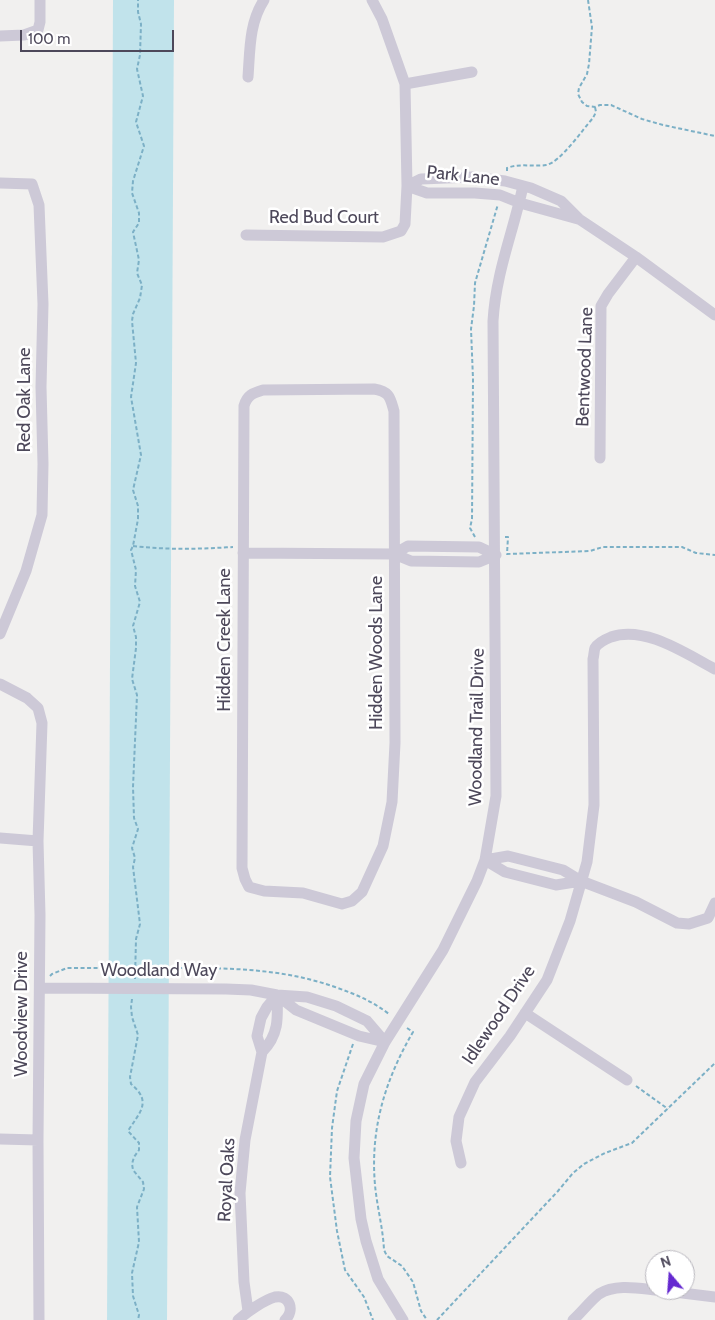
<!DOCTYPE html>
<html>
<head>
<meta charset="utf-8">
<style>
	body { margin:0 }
	#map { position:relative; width:715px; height:1320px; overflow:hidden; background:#f1f0ef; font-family:Cabin,sans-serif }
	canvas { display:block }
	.north { position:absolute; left:645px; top:1250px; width:50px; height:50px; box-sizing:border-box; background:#fff; border:1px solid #b8b6bd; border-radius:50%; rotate:342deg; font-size:14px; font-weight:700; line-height:20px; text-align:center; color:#4d485a }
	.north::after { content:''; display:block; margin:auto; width:18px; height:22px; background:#6529d0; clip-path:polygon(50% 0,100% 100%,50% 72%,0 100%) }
	.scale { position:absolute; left:20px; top:30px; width:154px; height:22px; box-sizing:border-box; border:2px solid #4d485a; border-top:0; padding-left:6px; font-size:15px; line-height:18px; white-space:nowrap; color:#4d485a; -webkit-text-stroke:4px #fff; paint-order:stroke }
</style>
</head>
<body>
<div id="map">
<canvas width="715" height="1320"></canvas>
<div class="north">N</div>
<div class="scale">100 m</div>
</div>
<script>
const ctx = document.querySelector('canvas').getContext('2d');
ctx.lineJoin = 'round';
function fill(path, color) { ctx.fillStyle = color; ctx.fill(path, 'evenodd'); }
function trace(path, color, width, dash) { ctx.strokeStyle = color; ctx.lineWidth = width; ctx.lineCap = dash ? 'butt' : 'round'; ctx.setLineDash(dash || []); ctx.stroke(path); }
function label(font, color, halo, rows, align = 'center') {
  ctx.font = font + ' Cabin,sans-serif'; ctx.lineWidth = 5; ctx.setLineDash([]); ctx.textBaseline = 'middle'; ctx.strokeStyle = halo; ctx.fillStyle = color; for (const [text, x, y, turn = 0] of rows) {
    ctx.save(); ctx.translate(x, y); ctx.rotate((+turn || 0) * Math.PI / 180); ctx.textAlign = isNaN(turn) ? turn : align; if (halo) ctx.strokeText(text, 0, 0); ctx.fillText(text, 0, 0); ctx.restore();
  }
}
const green = new Path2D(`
	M113,0H174L167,1320H107Z`);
const path = new Path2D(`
	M588,0L592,27L589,64L587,74L579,88L578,94L582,102L587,106L595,107L600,105H611L642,119L663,125L715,136
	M507,171V168C520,163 533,167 546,165C560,163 583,129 593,118L596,112L595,107
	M475,537L470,528L472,519L473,379L471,329L474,306L475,283L498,204
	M505,537H508L507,554L590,551L603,547H682L696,553L715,555
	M133,546C167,550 200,549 233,547
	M50,976L52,974L67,968C99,968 131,968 162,968C222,968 278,967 335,987C355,994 372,1001 389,1014
	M135,979L136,939L140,924L133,867L135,858L132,848L138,829L134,818L133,787L137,695L132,679L136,648V637L133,626L140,602L135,586L136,570L131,550L133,546L138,519V506L133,490L141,455L131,397L136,363L132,321L133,314L140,298L142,285L137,273L139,260L133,232L139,223V213L132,193L133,181L144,146L136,122L143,96L137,69L140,55L141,24L138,12V0
	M132,999L131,1007L132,1017L138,1035L130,1077L131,1084C153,1102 139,1113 128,1131L139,1143V1150L134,1157L132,1164L133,1170L143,1182L144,1189L137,1207L139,1242L132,1273L133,1296L139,1315L138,1320
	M407,1028L413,1032C385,1080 370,1129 375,1185C377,1207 383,1228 384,1250L387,1256L402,1266L413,1282L421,1311L427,1320
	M353,1044L337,1091L332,1128L330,1177L337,1231L345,1270L364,1297L373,1320
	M636,1086L668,1109
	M437,1320L558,1191L573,1173L584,1164L605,1153L632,1143L715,1063`);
const minor = new Path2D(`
	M0,36L24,35L38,30L40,22V0
	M248,77C250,50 249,23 264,0
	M405,84L472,72
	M0,183L32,184L39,205L43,304L41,387L43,464L42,515L26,571L0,634
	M407,186L421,179L472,177L505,181L531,188L561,201L579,219L636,257L715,315
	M407,186L427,193H475L500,195L520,203L578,219
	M246,235L383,237L401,231L405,224L407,186L405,84L382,19L372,0
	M374,389C390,392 390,397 394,411L395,743L392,802L383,846L362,892L352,901L342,904L303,893L264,891L249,887L245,879L242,868L244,406C247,395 253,393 263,390Z
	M600,458L601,306L608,294L636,257
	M243,553L394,554L411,561L479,562L496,555
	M394,554L408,546L479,547L496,555
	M0,684L27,698L38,708L42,723L38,841L40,915L38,1140L39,1320
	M0,838L38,841
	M485,860L508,856L563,870L581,881L636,902L677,923L689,924L708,918L715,903
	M485,860L505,872L556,885L581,881
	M40,988L226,989L251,990L277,995L307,997L336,1006L367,1021L385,1042
	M277,995L296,1010L359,1036L385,1042
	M525,1013L627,1080
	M262,1052C279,1035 278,1018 277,995
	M0,1139L38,1140
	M461,1163L456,1141L459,1117L475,1082L510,1036L547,980L570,921L587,862L594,805L593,659C594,656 594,650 595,648C598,643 606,639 611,637C645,625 686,654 715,669
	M658,1290L715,1297
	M248,1311L244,1282L240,1193L245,1140L262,1052L257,1036L261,1018L267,1007L277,995
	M238,1320C247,1312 264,1300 275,1297C290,1294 295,1311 285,1320
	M403,1320L378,1279L366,1241L361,1219L354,1158L356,1121L364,1084L385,1042L443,950L477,881L485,860L496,796L493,321C496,272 513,233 523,186
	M573,1320C582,1312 590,1301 599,1294C615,1284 637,1288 655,1290`);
const streetNames = [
	["Park Lane",463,176,6],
	["Red Bud Court",324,218],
	["Bentwood Lane",585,367,-88],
	["Red Oak Lane",25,400,-90],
	["Hidden Creek Lane",225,640,-90],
	["Hidden Woods Lane",377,653,-90],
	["Woodland Trail Drive",477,727,-89],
	["Woodland Way",159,971],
	["Woodview Drive",22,1014,-90],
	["Idlewood Drive",499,1015,-56],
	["Royal Oaks",227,1180,-87]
];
fill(green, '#c1e3eb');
trace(path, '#7cb0c6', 2, [4, 2.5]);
trace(minor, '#cdc9d7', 11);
label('18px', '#4d485a', '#fff', streetNames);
</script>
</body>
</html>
